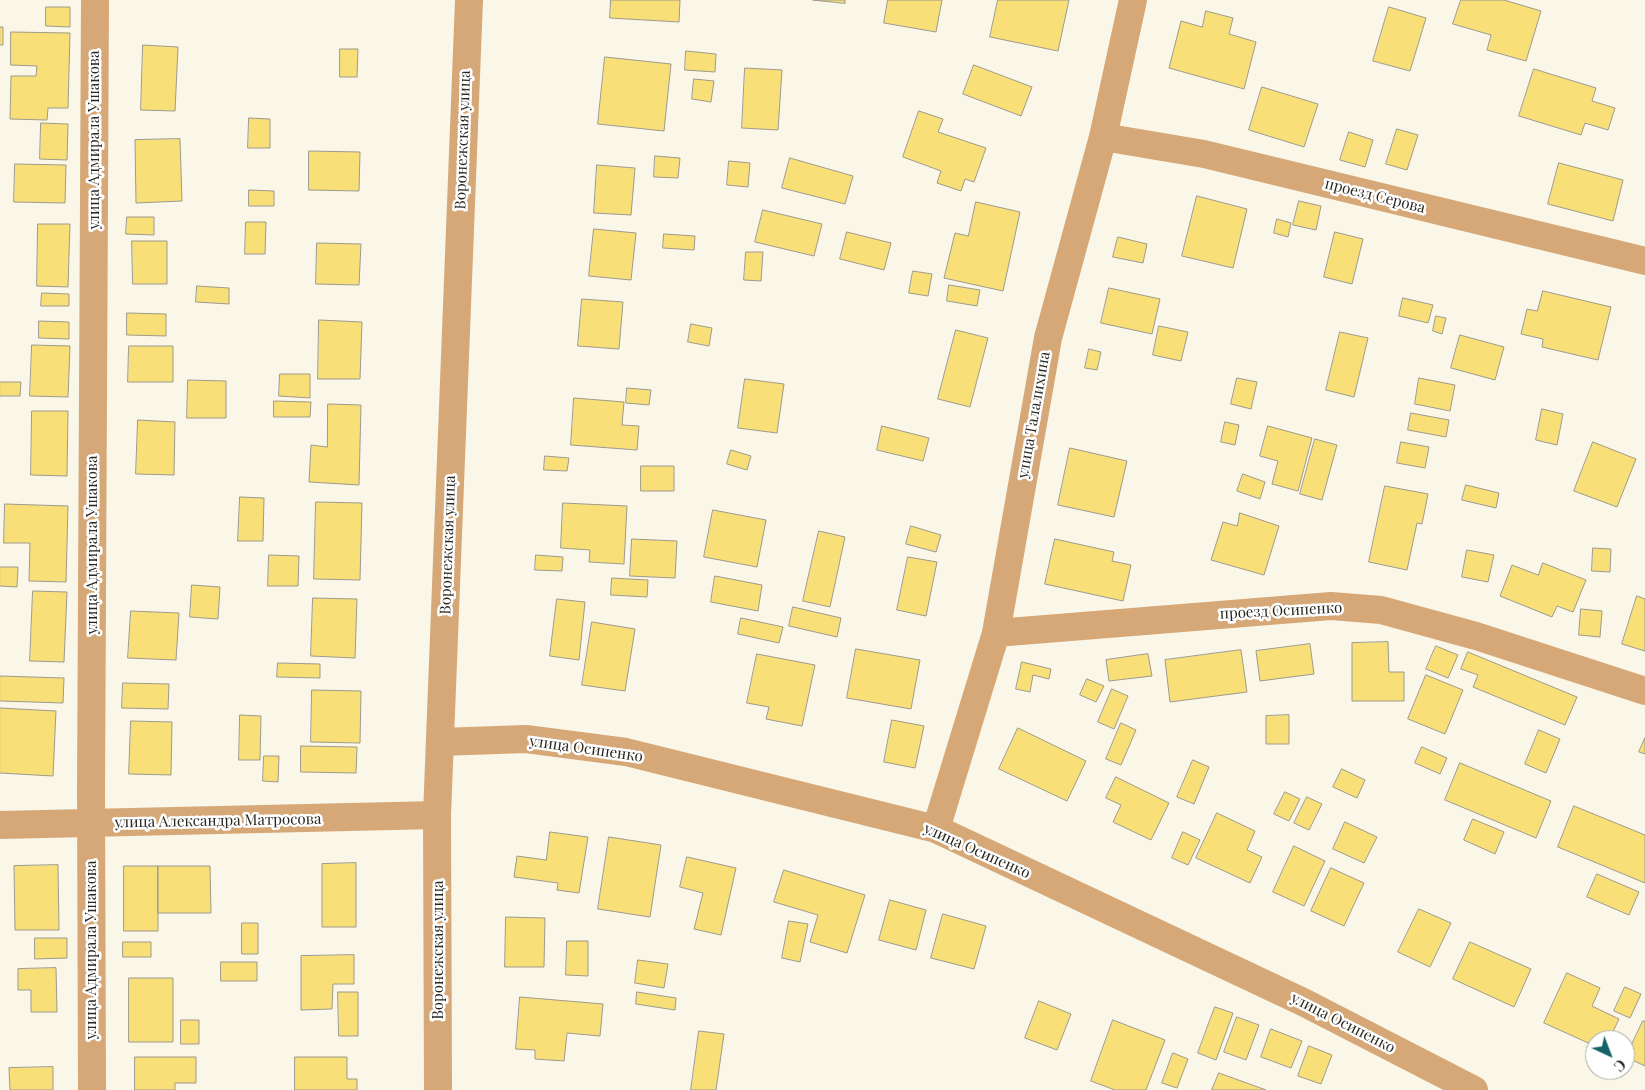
<!DOCTYPE html>
<html>
<head>
<meta charset="utf-8">
<style>
	body { margin:0 }
	#map { position:relative; width:1645px; height:1090px; overflow:hidden; background:#faf7e8; font-family:"Playfair Display",serif }
	canvas { display:block }
	.north { position:absolute; left:1585px; top:1030px; width:50px; height:50px; box-sizing:border-box; background:#fff; border:1px solid #a9a8a6; border-radius:50%; rotate:137deg; font-size:14px; font-weight:700; line-height:20px; text-align:center; color:#282621 }
	.north::after { content:''; display:block; margin:auto; width:18px; height:22px; background:#136367; clip-path:polygon(50% 0,100% 100%,50% 72%,0 100%) }
</style>
</head>
<body>
<div id="map">
<canvas width="1645" height="1090"></canvas>
<div class="north">С</div>
</div>
<script>
const ctx = document.querySelector('canvas').getContext('2d');
ctx.lineJoin = 'round';
function fill(path, color) { ctx.fillStyle = color; ctx.fill(path, 'evenodd'); }
function trace(path, color, width, dash) { ctx.strokeStyle = color; ctx.lineWidth = width; ctx.lineCap = dash ? 'butt' : 'round'; ctx.setLineDash(dash || []); ctx.stroke(path); }
function label(font, color, halo, rows, align = 'center') {
  ctx.font = font + ' "Playfair Display",serif'; ctx.lineWidth = 5; ctx.setLineDash([]); ctx.textBaseline = 'middle'; ctx.strokeStyle = halo; ctx.fillStyle = color; for (const [text, x, y, turn = 0] of rows) {
    ctx.save(); ctx.translate(x, y); ctx.rotate((+turn || 0) * Math.PI / 180); ctx.textAlign = isNaN(turn) ? turn : align; if (halo) ctx.strokeText(text, 0, 0); ctx.fillText(text, 0, 0); ctx.restore();
  }
}
const building = new Path2D(`
	M611,0H680L679,22L610,18Z
	M813,0H845V3Z
	M888,0H942L936,32L884,23Z
	M998,0H1069L1058,51L990,37Z
	M1461,0H1504L1541,11L1526,61L1487,50L1491,35L1453,24Z
	M46,7H70V27L46,26Z
	M1389,7L1426,18L1410,71L1373,61Z
	M1206,11L1233,18L1229,34L1256,42L1244,89L1169,68L1181,21L1202,27Z
	M0,27H3V45H0Z
	M11,32L70,33L68,108H48L47,120L10,119L11,76H36L37,66L11,65Z
	M143,45L178,47L175,111L141,110Z
	M340,49H358L357,77H340Z
	M686,51L716,54L715,72L685,70Z
	M605,57L671,64L664,131L598,124Z
	M974,65L1032,87L1021,116L963,94Z
	M745,68L782,70L778,130L742,128Z
	M1534,69L1596,88L1592,101L1615,108L1608,130L1585,123L1581,135L1519,116Z
	M694,79L714,81L711,102L692,99Z
	M1262,87L1318,104L1304,147L1249,130Z
	M919,111L943,119L938,132L986,148L974,182L965,179L961,191L937,183L941,171L903,157Z
	M249,118L270,119V148H248Z
	M41,123L68,124L67,160L40,159Z
	M1397,129L1418,135L1407,170L1386,164Z
	M1349,132L1373,140L1365,167L1340,160Z
	M180,139L182,201L136,203L135,140Z
	M309,151L360,152L359,191L309,190Z
	M655,156L680,158L678,178L654,177Z
	M790,158L853,176L845,204L782,188Z
	M729,161L750,163L748,187L727,185Z
	M1559,163L1623,180L1613,221L1548,204Z
	M15,164L66,165L65,203L14,202Z
	M597,165L635,168L631,215L594,213Z
	M249,190L274,191V206H249Z
	M1197,196L1247,209L1233,268L1182,256Z
	M1299,201L1321,206L1316,230L1293,225Z
	M976,202L1020,212L1003,291L944,278L955,233L968,236Z
	M763,210L822,224L814,256L755,242Z
	M127,217H154V235L126,234Z
	M1277,219L1291,223L1288,237L1274,233Z
	M246,222H266L265,254H245Z
	M38,224H70L68,287L37,286Z
	M594,229L636,233L631,280L589,276Z
	M847,232L891,243L884,270L840,259Z
	M1335,232L1363,239L1352,284L1324,277Z
	M664,234L695,236L694,250L663,248Z
	M1118,237L1147,244L1143,263L1113,257Z
	M132,241H167V284H133Z
	M317,243L361,244L359,285L316,284Z
	M746,252H763L761,281L744,280Z
	M913,271L932,274L928,296L909,293Z
	M949,285L980,290L977,306L947,301Z
	M197,286L229,288V304L196,302Z
	M1109,288L1160,299L1152,334L1101,323Z
	M1543,291L1611,307L1598,360L1542,347L1543,339L1521,334L1527,309L1537,311Z
	M42,293L69,294V306H41Z
	M1403,298L1433,305L1428,323L1399,316Z
	M582,299L623,302L619,349L578,346Z
	M127,313L166,314V336L127,335Z
	M1436,316L1446,318L1442,334L1433,331Z
	M319,320L362,322L360,379H318Z
	M39,321L69,322V339L39,338Z
	M691,324L712,328L709,346L688,342Z
	M1159,326L1188,332L1181,361L1153,355Z
	M956,330L988,338L970,407L938,399Z
	M1340,332L1368,338L1354,397L1326,390Z
	M1460,335L1504,347L1495,380L1451,368Z
	M32,345L70,346L68,397L30,396Z
	M129,346H173V382H128Z
	M1089,349L1101,352L1097,370L1085,368Z
	M280,374H310V398L279,396Z
	M1237,378L1257,382L1251,409L1231,404Z
	M1419,378L1455,385L1450,411L1415,404Z
	M745,379L784,384L777,433L738,428Z
	M188,380L226,381V418H187Z
	M0,382H21L20,396H0Z
	M627,388L651,390L649,405L626,403Z
	M574,398L624,402L622,425L639,426L637,450L571,445Z
	M274,401L311,402L310,417H274Z
	M328,404L361,405L359,485L309,482L311,445L327,447Z
	M1542,409L1563,414L1557,445L1536,440Z
	M32,411H68L67,476L31,475Z
	M1411,413L1449,420L1446,437L1408,430Z
	M138,420L175,422L174,475L136,474Z
	M1225,422L1239,425L1235,445L1221,442Z
	M882,426L929,438L923,461L877,450Z
	M1268,426L1312,438L1298,491L1272,484L1278,461L1260,456Z
	M1315,439L1337,445L1322,500L1300,494Z
	M1401,442L1429,447L1425,468L1397,463Z
	M1593,442L1636,459L1617,507L1574,491Z
	M1070,448L1127,461L1114,517L1058,505Z
	M731,450L751,456L747,470L727,464Z
	M545,456L569,458L567,471L544,470Z
	M641,466H674V491H641Z
	M1243,474L1265,482L1260,499L1237,491Z
	M1466,485L1499,493L1496,508L1462,500Z
	M1385,486L1428,494L1422,524L1417,523L1407,570L1369,562Z
	M240,497L264,498L263,541H238Z
	M316,502L362,503L360,580L314,579Z
	M563,503L627,506L624,564L589,562L590,550L561,548Z
	M5,504L68,506L66,582L29,581L30,543H4Z
	M713,510L766,520L757,567L704,557Z
	M1240,513L1279,526L1264,575L1211,560L1223,522L1237,526Z
	M911,526L941,535L936,552L906,544Z
	M819,531L845,537L830,607L803,601Z
	M632,539L677,541L675,578L630,576Z
	M1055,539L1114,552L1112,561L1131,565L1123,601L1045,584Z
	M1593,548L1611,549L1610,572L1592,571Z
	M1467,550L1494,555L1488,582L1462,577Z
	M269,555L299,556L298,586H268Z
	M536,555L563,557L562,571L535,570Z
	M908,557L937,562L926,616L897,610Z
	M1543,563L1586,580L1573,612L1557,606L1552,617L1500,596L1512,565L1538,575Z
	M0,567H18L17,587L0,586Z
	M715,576L762,585L758,611L711,602Z
	M612,578L648,580L647,597L611,595Z
	M192,585L220,587L218,619L190,617Z
	M33,591L67,592L64,662L30,661Z
	M1637,596L1645,599V651L1622,644Z
	M313,598L357,599L355,658L311,656Z
	M557,599L585,602L579,660L550,656Z
	M793,607L841,618L837,637L789,626Z
	M1581,609L1602,611L1600,637L1579,635Z
	M131,611L179,613L176,660L128,658Z
	M741,618L783,627L779,643L738,634Z
	M592,622L635,629L625,691L582,685Z
	M1388,642L1389,672H1404V701H1352V643Z
	M1310,644L1314,674L1260,681L1256,651Z
	M1436,646L1458,655L1448,678L1426,669Z
	M856,649L920,660L911,709L847,698Z
	M1241,650L1247,692L1170,702L1165,660Z
	M1468,652L1577,697L1565,725L1473,687L1478,675L1461,669Z
	M757,654L815,665L802,726L766,719L769,707L747,703Z
	M1148,654L1152,676L1109,681L1106,660Z
	M1022,662L1051,669L1049,679L1033,675L1030,692L1016,689Z
	M278,663L320,664V678L277,677Z
	M1426,675L1463,690L1445,734L1408,719Z
	M0,676L64,678L63,703L0,701Z
	M1087,679L1104,686L1096,702L1080,695Z
	M123,683L169,684L168,709L122,708Z
	M1112,689L1128,696L1114,729L1098,722Z
	M312,690L361,691L360,743L311,742Z
	M0,708L56,711L53,776L0,773Z
	M240,715L261,716L260,760H239Z
	M1289,715V744H1266V716Z
	M892,720L924,726L915,768L884,762Z
	M131,721L172,722L171,775L129,774Z
	M1121,723L1136,730L1121,765L1106,759Z
	M1018,728L1086,761L1067,801L999,769Z
	M1539,730L1560,739L1546,773L1525,764Z
	M1645,738V754L1639,752Z
	M301,746L357,747L356,773L301,772Z
	M1422,747L1447,758L1440,774L1415,763Z
	M264,756H279L278,782L263,781Z
	M1193,760L1209,767L1194,804L1177,797Z
	M1460,763L1551,801L1536,838L1445,800Z
	M1342,769L1365,780L1357,798L1333,787Z
	M1116,777L1169,803L1151,840L1113,822L1121,805L1106,798Z
	M1285,792L1300,799L1289,821L1274,814Z
	M1307,797L1322,804L1309,830L1294,823Z
	M1574,806L1645,835V883L1558,847Z
	M1217,813L1255,831L1247,850L1262,857L1250,883L1196,858Z
	M1473,819L1504,832L1495,854L1464,840Z
	M1345,822L1377,837L1364,863L1333,849Z
	M550,832L588,837L579,893L557,890L558,883L514,877L517,856L546,860Z
	M1183,832L1200,840L1188,865L1172,858Z
	M609,837L661,845L650,917L598,909Z
	M1294,846L1325,861L1304,906L1273,892Z
	M687,857L736,868L721,935L694,929L703,893L680,887Z
	M356,863V927H322V864Z
	M58,865L59,930H15L14,866Z
	M124,866H158V931H124Z
	M158,866H210L211,913H158Z
	M1331,868L1364,883L1344,926L1311,911Z
	M784,870L865,895L847,953L810,942L818,915L774,902Z
	M1597,874L1639,892L1629,915L1587,897Z
	M890,900L926,910L916,950L879,940Z
	M1419,909L1451,923L1430,967L1398,952Z
	M943,914L986,926L974,969L931,958Z
	M506,917L545,918L544,967H505Z
	M789,921L808,924L800,962L782,958Z
	M242,923H258V954H242Z
	M35,938H67V958L35,959Z
	M567,941H588V976L566,975Z
	M123,942H151V957H123Z
	M1470,942L1531,969L1514,1007L1453,979Z
	M354,955V984H333L332,1009L301,1010V956Z
	M638,960L668,964L664,988L635,983Z
	M221,962H257V981H221Z
	M56,968L57,1012H31V990H18V969Z
	M1567,973L1600,988L1592,1006L1619,1019L1609,1040H1595V1046L1544,1023Z
	M129,978H173V1042H129Z
	M1625,987L1641,994L1630,1018L1614,1011Z
	M338,992H358V1036H339Z
	M637,992L676,998L675,1010L636,1004Z
	M520,997L603,1004L600,1036L567,1033L564,1061L535,1059V1050L516,1049Z
	M1039,1001L1071,1014L1057,1050L1025,1038Z
	M1215,1007L1233,1013L1216,1060L1198,1053Z
	M1237,1017L1259,1025L1246,1060L1224,1052Z
	M181,1020H199V1044H181Z
	M1113,1020L1165,1040L1146,1090H1115L1091,1081Z
	M1643,1021H1645V1066L1626,1057Z
	M1271,1029L1302,1041L1291,1068L1261,1057Z
	M699,1031L724,1034L716,1090H691Z
	M1309,1046L1332,1055L1321,1084L1298,1076Z
	M1173,1053L1188,1059L1177,1088L1162,1083Z
	M135,1057H196V1083H175V1090H135Z
	M295,1057H347V1079H357V1090H295Z
	M53,1067V1090H10L9,1068Z
	M1219,1073L1266,1090H1212Z`);
const minor = new Path2D(`
	M1103,137L1204,154L1645,261
	M996,633L1331,606L1381,610L1476,636L1645,691
	M440,742L526,739L626,752L936,829L1303,1002L1474,1090
	M0,825L437,815
	M936,829L996,633L1048,338L1103,137L1133,0
	M92,1090L91,791L95,0`);
const tertiary = new Path2D(`
	M438,1090L437,815L469,0`);
const streetNames = [
	["улица Адмирала Ушакова",94,140,-90],
	["Воронежская улица",463,140,-88],
	["проезд Серова",1375,196,14],
	["улица Талалихина",1034,415,-80],
	["улица Адмирала Ушакова",92,545,-90],
	["Воронежская улица",448,545,-88],
	["проезд Осипенко",1281,611,-3],
	["улица Осипенко",586,749,8],
	["улица Александра Матросова",218,821,-1],
	["улица Осипенко",977,851,24],
	["улица Адмирала Ушакова",91,950,-90],
	["Воронежская улица",438,950,-90],
	["улица Осипенко",1343,1023,27]
];
fill(building, '#f9df78');
trace(building, '#9e9a8d', 1);
trace(minor, '#d6a877', 28);
trace(tertiary, '#d6a877', 28);
label('15px', '#282621', '#fff', streetNames);
</script>
</body>
</html>
